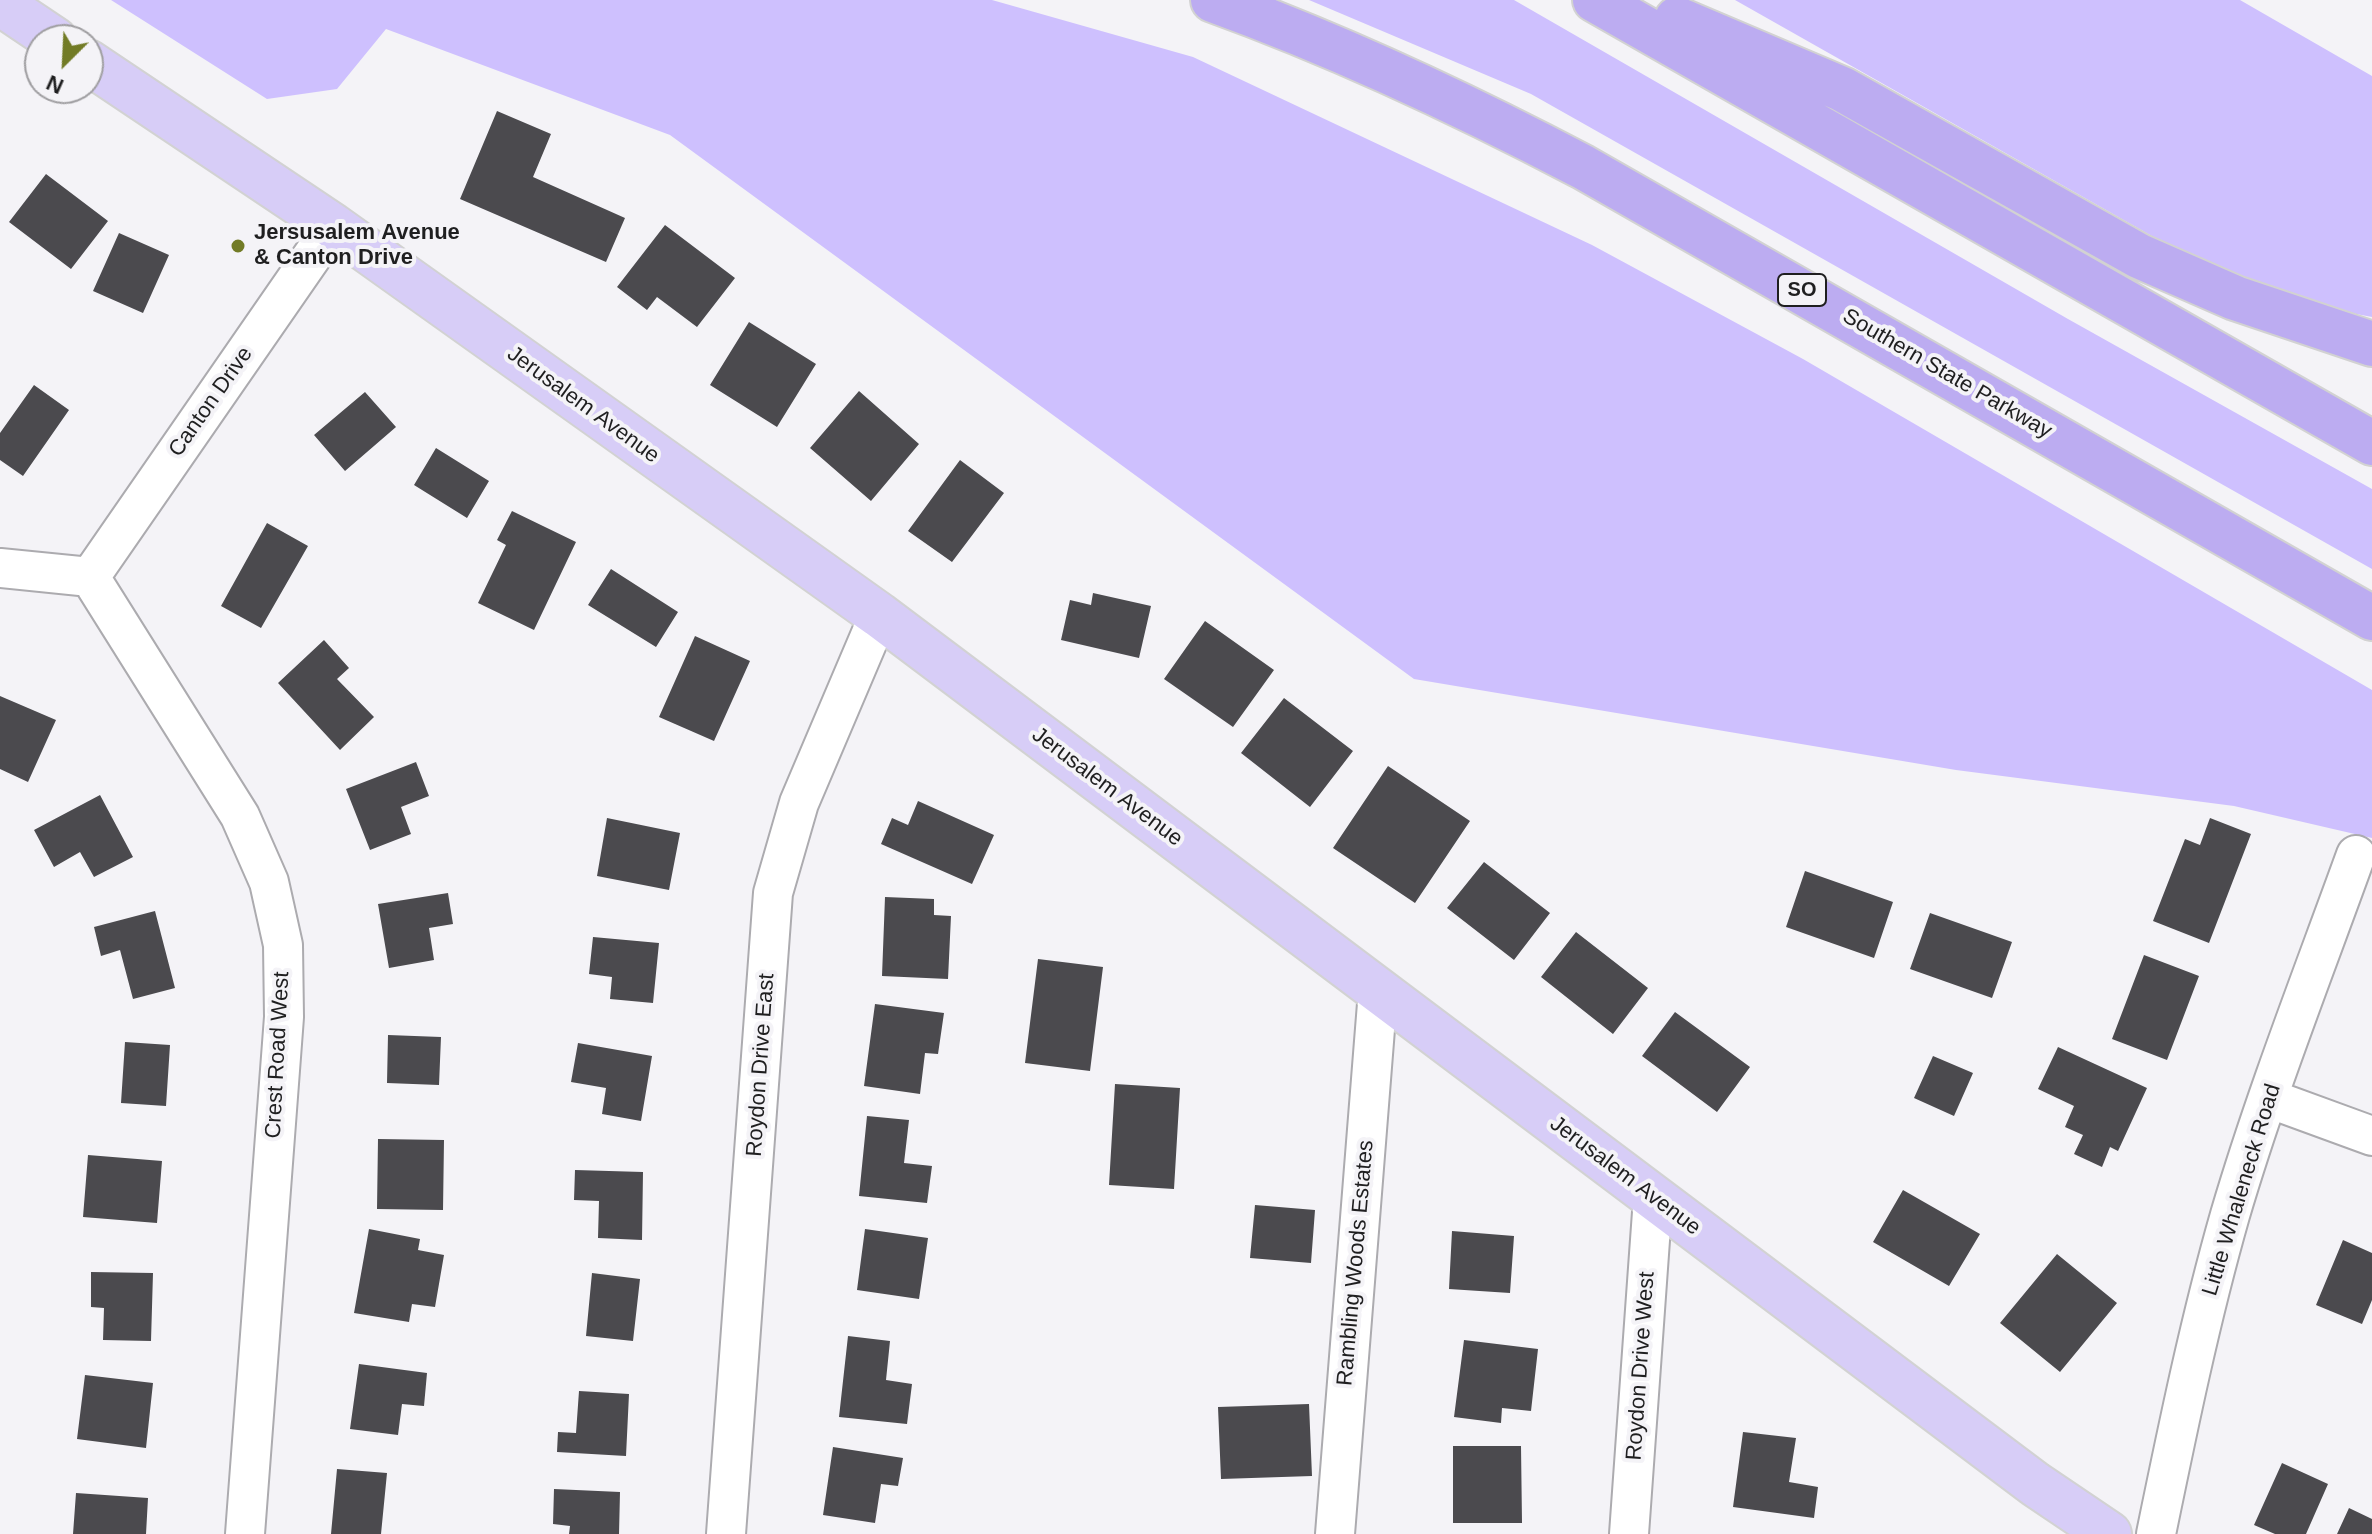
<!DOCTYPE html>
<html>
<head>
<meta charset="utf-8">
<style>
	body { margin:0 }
	#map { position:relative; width:2372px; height:1534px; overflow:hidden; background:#f4f3f7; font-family:Helvetica,sans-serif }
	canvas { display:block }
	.north { position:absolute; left:24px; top:24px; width:80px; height:80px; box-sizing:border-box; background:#f4f3f7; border:2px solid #9f9ea1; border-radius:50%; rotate:204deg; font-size:22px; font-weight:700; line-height:32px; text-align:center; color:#1f1f20 }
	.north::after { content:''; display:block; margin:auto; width:28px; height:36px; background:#727b26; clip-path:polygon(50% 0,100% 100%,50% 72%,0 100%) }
</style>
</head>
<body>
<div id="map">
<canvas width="2372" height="1534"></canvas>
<div class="north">N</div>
</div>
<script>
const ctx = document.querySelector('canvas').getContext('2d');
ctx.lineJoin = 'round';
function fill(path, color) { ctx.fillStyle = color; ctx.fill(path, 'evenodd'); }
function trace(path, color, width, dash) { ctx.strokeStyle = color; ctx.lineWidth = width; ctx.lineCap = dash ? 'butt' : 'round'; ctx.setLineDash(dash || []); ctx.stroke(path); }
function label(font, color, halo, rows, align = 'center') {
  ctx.font = font + ' Helvetica,sans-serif'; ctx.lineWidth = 8; ctx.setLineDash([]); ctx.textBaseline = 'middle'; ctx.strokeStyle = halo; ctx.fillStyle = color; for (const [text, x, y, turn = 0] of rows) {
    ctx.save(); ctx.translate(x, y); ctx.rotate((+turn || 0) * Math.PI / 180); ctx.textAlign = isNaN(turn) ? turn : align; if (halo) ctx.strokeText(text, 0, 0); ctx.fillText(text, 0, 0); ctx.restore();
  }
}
const green = new Path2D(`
	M111,0H992L1193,57L1592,245L1803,359L2372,690V838L2234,806L1956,770L1414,679L670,135L386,29L337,89L267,99Z
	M1309,0H1514L2068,319L2372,489V569L1531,94Z
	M1735,0H2240L2372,76V317L2325,308L2182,253Z`);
const building = new Path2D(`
	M497,111L551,134L533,177L625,218L606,262L460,199Z
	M46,174L108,221L71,269L9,222Z
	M665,225L735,278L697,327L657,297L647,310L617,287Z
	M119,233L169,255L143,313L93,291Z
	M749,322L816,364L777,427L710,385Z
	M34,385L69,410L23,476L0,460V433Z
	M859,391L919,444L871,501L810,448Z
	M365,392L396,427L345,471L314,435Z
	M436,448L489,481L467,518L414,485Z
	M960,460L1004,493L952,562L908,531Z
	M512,511L576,542L534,630L478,603L506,545L497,540Z
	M267,523L308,546L261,628L221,606Z
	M611,569L678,612L656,647L588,605Z
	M1093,593L1151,606L1139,658L1061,640L1070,600L1091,605Z
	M1205,621L1274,670L1233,727L1164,679Z
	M695,636L750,661L714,741L659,717Z
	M324,640L349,668L337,679L374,717L340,750L278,683Z
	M0,696L56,720L28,782L0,769Z
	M1284,698L1353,751L1310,807L1241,753Z
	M416,762L429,796L401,807L411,834L370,850L346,789Z
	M1388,766L1470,821L1415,903L1333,848Z
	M100,795L133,857L94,877L80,852L54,867L34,830Z
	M918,801L994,835L972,884L881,844L892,818L908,825Z
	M607,818L680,833L669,890L597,876Z
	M2210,818L2251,834L2209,943L2153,921L2185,839L2200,845Z
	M1484,862L1550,913L1514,960L1447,908Z
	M1805,871L1893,902L1874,958L1786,927Z
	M448,893L453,924L429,928L434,960L389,968L378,904Z
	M885,897L934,899V915L951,916L948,979L882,976Z
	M155,911L175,988L133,999L120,950L101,956L94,927Z
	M1930,913L2012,942L1992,998L1910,969Z
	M1576,932L1648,988L1613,1034L1541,977Z
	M593,937L659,943L653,1003L610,999L612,977L589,974Z
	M2144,955L2199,976L2167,1060L2112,1039Z
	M1038,959L1103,967L1090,1071L1025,1063Z
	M875,1004L944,1013L938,1054L925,1053L920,1094L864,1086Z
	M1675,1012L1750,1067L1717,1112L1642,1056Z
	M388,1035L441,1037L439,1085L387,1083Z
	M125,1042L170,1045L166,1106L121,1103Z
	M578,1043L652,1056L641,1121L602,1114L606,1088L571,1082Z
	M2058,1047L2147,1088L2118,1151L2110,1147L2102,1167L2074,1154L2083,1135L2065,1127L2074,1106L2038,1089Z
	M1933,1056L1973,1073L1954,1116L1914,1098Z
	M1115,1084L1180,1088L1174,1189L1109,1185Z
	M867,1116L909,1120L904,1163L932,1166L927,1203L859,1196Z
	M378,1139L444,1140L443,1210L377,1209Z
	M88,1155L162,1161L157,1223L83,1217Z
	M575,1170L643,1172L642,1240L598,1238L599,1201L574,1200Z
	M1903,1190L1980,1234L1949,1286L1873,1242Z
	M1255,1205L1315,1210L1311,1263L1250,1258Z
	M369,1229L420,1239L418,1250L444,1255L435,1307L412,1304L409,1322L354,1313Z
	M865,1229L928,1238L919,1299L857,1290Z
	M1452,1231L1514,1236L1510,1293L1449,1289Z
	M2343,1240L2372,1253V1300L2362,1324L2316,1305Z
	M2057,1254L2117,1303L2060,1372L2000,1323Z
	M91,1272L153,1273L151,1341L103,1340L104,1308L91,1307Z
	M592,1273L640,1279L633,1341L586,1336Z
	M848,1336L890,1341L886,1380L912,1384L907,1424L839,1417Z
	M1464,1340L1538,1349L1531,1411L1502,1408L1501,1423L1454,1417Z
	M359,1364L427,1373L424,1406L402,1404L398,1435L350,1429Z
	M85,1375L153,1383L146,1448L77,1439Z
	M579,1391L629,1394L626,1456L557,1452L558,1432L576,1433Z
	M1309,1404L1312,1476L1221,1479L1218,1407Z
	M1743,1432L1796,1438L1789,1482L1818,1487L1814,1518L1733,1507Z
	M1453,1446H1521L1522,1523H1453Z
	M833,1447L903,1458L898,1486L881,1484L875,1523L823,1515Z
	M2282,1463L2328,1484L2306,1534H2275L2254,1525Z
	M337,1469L387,1473L381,1534H331Z
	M554,1489L620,1492L619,1534H569L570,1526L553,1524Z
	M76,1493L148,1498L146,1534H73Z
	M2349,1508L2372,1519V1534H2337Z`);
const minor = new Path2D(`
	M0,568L90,577
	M90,577L240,816L269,882L283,945L284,1017L245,1534
	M90,577L333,226
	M2268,1098L2372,1136
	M726,1534L773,893L799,803L879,615
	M1335,1534L1378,991
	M1629,1534L1653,1198
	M2156,1534C2178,1427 2200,1320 2230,1215C2266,1093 2313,974 2356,855`);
const primary = new Path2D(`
	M0,3L55,40
	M88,62L333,226L879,615L2035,1484L2109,1534`);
const motorway = new Path2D(`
	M1213,0C1340,46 1463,104 1583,167L2372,618
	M1595,0L2372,443
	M1677,19L1842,89L2139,256L2235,298L2372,344`);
const markers = [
	[238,246,8,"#727b26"]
];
const shields = [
	[1802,290,48]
];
const shieldNames = [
	["SO",1802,290]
];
const poiNames = [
	["Jersusalem Avenue",254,233],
	["& Canton Drive",254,258]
];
const streetNames = [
	["Southern State Parkway",1947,374,30],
	["Canton Drive",211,402,-55],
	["Jerusalem Avenue",583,405,36],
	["Jerusalem Avenue",1107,787,37],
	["Crest Road West",278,1055,-87],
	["Roydon Drive East",761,1065,-86],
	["Jerusalem Avenue",1625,1176,37],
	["Little Whaleneck Road",2242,1190,-73],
	["Rambling Woods Estates",1356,1263,-85],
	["Roydon Drive West",1641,1366,-86]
];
fill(green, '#cec0fe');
fill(building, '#4b4a4e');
trace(minor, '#acabaf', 42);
trace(primary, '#d2d2d2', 48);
trace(motorway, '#d2d2d2', 48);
trace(minor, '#fff', 38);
trace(primary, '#d7cdf7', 44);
trace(motorway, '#bcacf1', 44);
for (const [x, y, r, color] of markers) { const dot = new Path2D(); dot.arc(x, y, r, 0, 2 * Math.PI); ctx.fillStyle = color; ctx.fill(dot); trace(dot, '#f4f3f7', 3); }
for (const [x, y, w] of shields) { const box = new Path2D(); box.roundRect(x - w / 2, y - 16, w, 32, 6); ctx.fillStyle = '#f4f3f7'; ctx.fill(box); trace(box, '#1f1f20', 2); }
label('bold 20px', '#1f1f20', null, shieldNames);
label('bold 22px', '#1f1f20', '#f4f3f7', poiNames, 'left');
label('22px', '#1f1f20', '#f4f3f7', streetNames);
</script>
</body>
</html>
